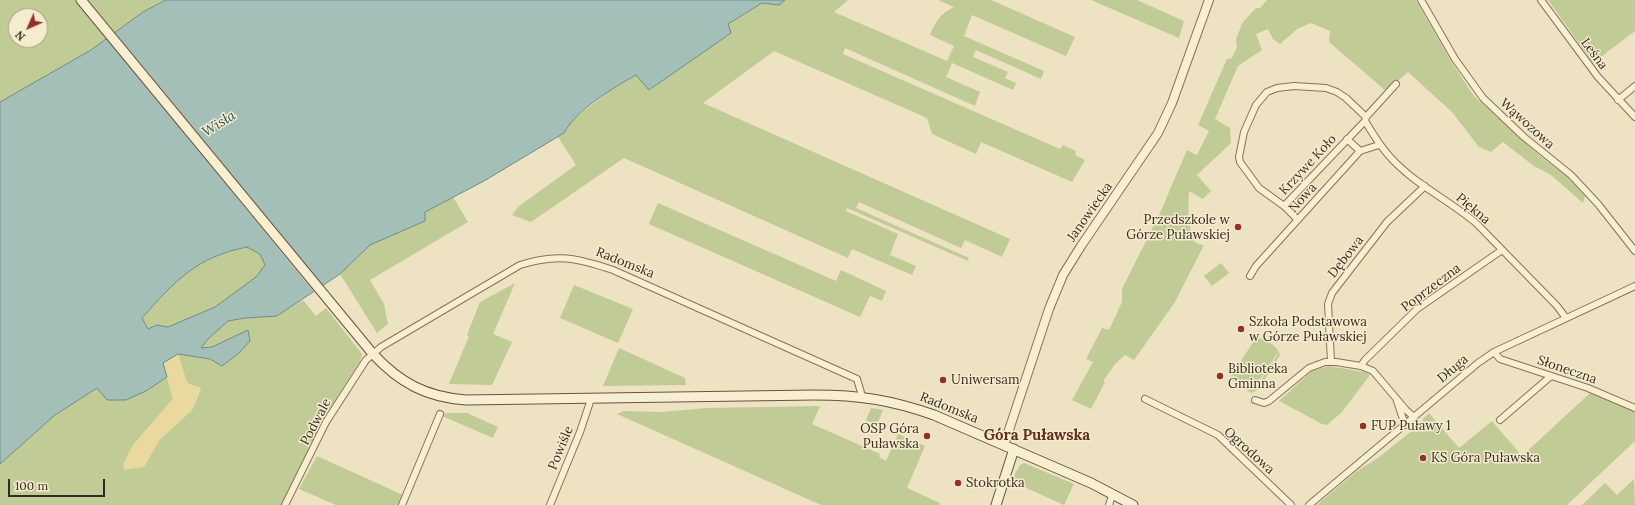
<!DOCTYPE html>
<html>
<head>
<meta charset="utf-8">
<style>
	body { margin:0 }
	#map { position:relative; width:1635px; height:505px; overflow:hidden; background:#ede2c1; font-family:Lora,serif }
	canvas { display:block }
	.north { position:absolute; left:8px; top:8px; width:40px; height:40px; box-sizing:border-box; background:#f5ecd0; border:1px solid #a99e88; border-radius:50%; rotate:225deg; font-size:11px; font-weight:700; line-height:16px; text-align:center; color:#362a1d }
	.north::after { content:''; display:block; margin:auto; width:14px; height:18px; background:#942f2a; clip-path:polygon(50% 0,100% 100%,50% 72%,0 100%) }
	.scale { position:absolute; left:8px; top:479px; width:97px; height:18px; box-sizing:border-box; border:2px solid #362a1d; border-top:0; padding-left:5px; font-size:12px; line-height:14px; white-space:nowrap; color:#362a1d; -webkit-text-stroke:3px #f5ecd0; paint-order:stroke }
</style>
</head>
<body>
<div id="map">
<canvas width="1635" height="505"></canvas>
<div class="north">N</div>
<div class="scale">100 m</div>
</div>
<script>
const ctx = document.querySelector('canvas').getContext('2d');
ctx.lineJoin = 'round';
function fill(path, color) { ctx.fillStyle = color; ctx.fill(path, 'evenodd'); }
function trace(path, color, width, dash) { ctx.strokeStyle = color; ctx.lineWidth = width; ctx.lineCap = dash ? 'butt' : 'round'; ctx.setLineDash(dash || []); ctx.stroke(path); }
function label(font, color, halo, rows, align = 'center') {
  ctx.font = font + ' Lora,serif'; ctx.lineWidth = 3; ctx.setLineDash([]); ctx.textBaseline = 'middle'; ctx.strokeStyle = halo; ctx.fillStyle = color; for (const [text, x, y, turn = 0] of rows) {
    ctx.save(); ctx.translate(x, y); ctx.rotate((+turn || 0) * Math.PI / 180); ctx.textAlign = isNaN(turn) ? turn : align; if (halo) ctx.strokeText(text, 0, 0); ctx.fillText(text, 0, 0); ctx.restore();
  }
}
const green = new Path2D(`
	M0,0H165L143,12L91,50L0,102ZM16,16H40V40H16Z
	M785,0H848L834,12L947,61L954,46L930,35C935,22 941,13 954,7L938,0H991L1075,37L1066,56L972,15L964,36L1044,71L1041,79L976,50L973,57L1008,72L1005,78L1016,83L1013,90L952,63L946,77L980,92L975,106L845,48L843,54L1060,149L1063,145L1076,151L1075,155L1085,160L1072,182L981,142L976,154L932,134L927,118L774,51L703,103L1010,239L1002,257L965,240L961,248L859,202L856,208L969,258L968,261L847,208L846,211L898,234L890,255L916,266L912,275L852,249L848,258L624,158L531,222L512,215L519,206L576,165L558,137L564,133L569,123L609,91L636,75L650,90L730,33L728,24L763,3L779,5Z
	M1091,0H1137L1184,21L1179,38Z
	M1267,0H1416L1452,63L1474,96L1540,156L1566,176L1585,196L1583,203L1551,175L1534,166L1503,142L1491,152L1479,147L1452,112L1408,72L1386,91L1329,42L1330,31L1311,23L1297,29L1280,44L1273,39L1268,29L1256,34L1262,50L1238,66L1215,119L1230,128L1231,143L1197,175L1211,191L1203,199L1189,191C1188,202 1187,238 1198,244C1199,244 1204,245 1204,245L1175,302L1134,360L1125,355L1115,364L1103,381L1105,382L1091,409L1072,400L1093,362L1086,359L1102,328L1109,330L1122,302V289L1160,213L1187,150L1197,155L1209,131L1198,125L1227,59L1232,58L1237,47L1236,39L1243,22L1256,8H1260Z
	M1548,0H1635V31L1593,63Z
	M453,197L468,222L370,280L384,304L388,324L377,333L340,274L370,245L425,221V212Z
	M658,203L836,281L841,270L886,291L882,301L870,296L860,317L649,224Z
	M247,247L260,254L265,265L256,277L215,307L168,327L157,325L148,329L142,318C175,281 196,257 247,247Z
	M1221,263L1229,273L1212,286L1204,276Z
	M515,283L493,334L512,342L492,385L449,384L469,336L467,335L480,302Z
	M574,285L633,309L618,343L560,318Z
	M303,300L316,316L326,308L362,354L360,361L329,410L283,505H0V464L55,415L97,388L125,400L146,391L167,377L173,399L133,445L144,467L159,440L192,410L201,389L187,383L178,354L210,359L222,366L250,341L248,330L212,347L201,348L208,339L228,321L245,318L277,316Z
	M1256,338C1264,337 1279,347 1280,355L1258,390L1251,393L1234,382L1231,376ZM1278,354L1256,388L1253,390L1277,354Z
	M619,348L685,378L686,385L603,386Z
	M1329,366L1364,372L1370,375L1342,412L1327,425L1322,424L1279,401L1312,371Z
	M1590,393L1612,400L1635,412V441L1567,505H1317L1357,471L1378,458L1423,422V419L1429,413L1459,448L1492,421L1522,456Z
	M820,406L812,424L880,454L879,457L886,461L898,434L925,446L907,488L940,503V505H821L617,414L624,411L662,412L706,408Z
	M871,408L883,410L877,425L866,420Z
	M446,413H467L498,427L493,438L442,416Z
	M317,456L403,495L399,505H336L299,489Z
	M1024,463L1074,484L1064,505L1011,481L1020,465Z
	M1634,479L1635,505H1582L1605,483L1617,495Z`);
const sand = new Path2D(`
	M178,354L187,383L201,388L192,410L159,440L144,467L124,470L123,464L133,445L173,399L163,363Z`);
const water = new Path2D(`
	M166,0H785L779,5L762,3L728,24L731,33L649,90L636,75C613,88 577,109 564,133L484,181L425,212V221L370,245L340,274L277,316L245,318L228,321L208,339L201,348L212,347L248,330L250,341L239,353L222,366L210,359L178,354L163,363L167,377L146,391L126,400H107L97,388L55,415L0,464V102L91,50L143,12ZM247,247L260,254L265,265L256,277L215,307L168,327L157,325L148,329L142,318C175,281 196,257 247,247Z`);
const pier = new Path2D(`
	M113,31L324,287L315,293L105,37Z`);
const minor = new Path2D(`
	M1421,0L1455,59L1483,98L1524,137L1571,175L1598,204L1635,251
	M1541,0L1598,77L1635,117
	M1618,100L1635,86
	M1365,121C1373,134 1381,148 1392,159C1416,185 1449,200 1476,223L1557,306L1566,318
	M1347,139L1360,151
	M1284,206L1365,121L1366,117L1396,84
	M1298,220L1284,206L1259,188L1240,162L1239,157L1244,132L1256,105L1267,92L1277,88L1294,86L1326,88L1337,92L1346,98L1366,117
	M1250,276L1256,266L1360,151L1379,145
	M1494,352L1500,359L1588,388L1635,408
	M1331,361L1328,304L1332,293L1387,222L1425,186
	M1361,366L1365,360L1417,309L1502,250
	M1396,398L1405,425
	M1145,399L1218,435L1291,505
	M1255,400L1264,403L1269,401L1309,368L1325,362H1336L1361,366L1373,371L1406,410L1414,417
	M1500,420L1551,376
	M285,505L326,422L366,360L381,347L520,265C557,253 577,258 613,270L857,379L862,396
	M402,505L440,414
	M550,505L580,432L591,399
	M1109,505L1113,493
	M1309,505L1478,363L1494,352L1635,286`);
const tertiary = new Path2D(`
	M1004,445L1049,309L1063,275L1081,246L1158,133L1172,103L1209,0`);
const secondary = new Path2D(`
	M81,0L373,354C400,383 426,397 466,400L814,395C860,395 891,400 934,415L1091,483L1133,505
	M996,505L1014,449`);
const markers = [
	[1238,227,4,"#942f2a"],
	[1241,329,4,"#942f2a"],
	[1220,376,4,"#942f2a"],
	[943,380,4,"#942f2a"],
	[1363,426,4,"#942f2a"],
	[927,436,4,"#942f2a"],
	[1423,458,4,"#942f2a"],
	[958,483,4,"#942f2a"]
];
const streetNames = [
	["Leśna",1594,54,53],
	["Wąwozowa",1527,124,42],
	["Krzywe Koło",1308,165,-47],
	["Nowa",1303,198,-48],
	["Piękna",1473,209,40],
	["Janowiecka",1090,212,-55],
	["Dębowa",1346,257,-52],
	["Radomska",625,263,22],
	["Poprzeczna",1431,288,-37],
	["Długa",1453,369,-40],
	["Słoneczna",1567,370,19],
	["Radomska",949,408,22],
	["Podwale",316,422,-62],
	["Powiśle",561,448,-68],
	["Ogrodowa",1249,451,42]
];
const poiNames = [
	["Przedszkole w",1230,220,"right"],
	["Górze Puławskiej",1230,235,"right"],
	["Szkoła Podstawowa",1249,322],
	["w Górze Puławskiej",1249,337],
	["Biblioteka",1228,369],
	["Gminna",1228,384],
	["Uniwersam",951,380],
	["FUP Puławy 1",1371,426],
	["OSP Góra",919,429,"right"],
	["Puławska",919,444,"right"],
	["KS Góra Puławska",1431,458],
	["Stokrotka",966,483]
];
const waterNames = [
	["Wisła",219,124,-32]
];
const quarterNames = [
	["Góra Puławska",1037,436]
];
fill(green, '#c1cb95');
fill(sand, '#e9d99e');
fill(water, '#a3bfb8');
trace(water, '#6b8d86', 1);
fill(pier, '#ede2c1');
trace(minor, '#867359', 8);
trace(tertiary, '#867359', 10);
trace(secondary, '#67543c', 11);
trace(minor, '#f8efd3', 6);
trace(tertiary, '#f8efd3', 8);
trace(secondary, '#f8efd3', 9);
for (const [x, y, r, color] of markers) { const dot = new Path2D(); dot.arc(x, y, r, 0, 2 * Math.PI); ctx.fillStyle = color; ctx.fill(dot); trace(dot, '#f5ecd0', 1.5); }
label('13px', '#362a1d', '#f5ecd0', streetNames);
label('13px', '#362a1d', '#f5ecd0', poiNames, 'left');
label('italic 14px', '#2c5555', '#f5ecd0', waterNames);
label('bold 15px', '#622f1d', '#f5ecd0', quarterNames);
</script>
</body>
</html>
